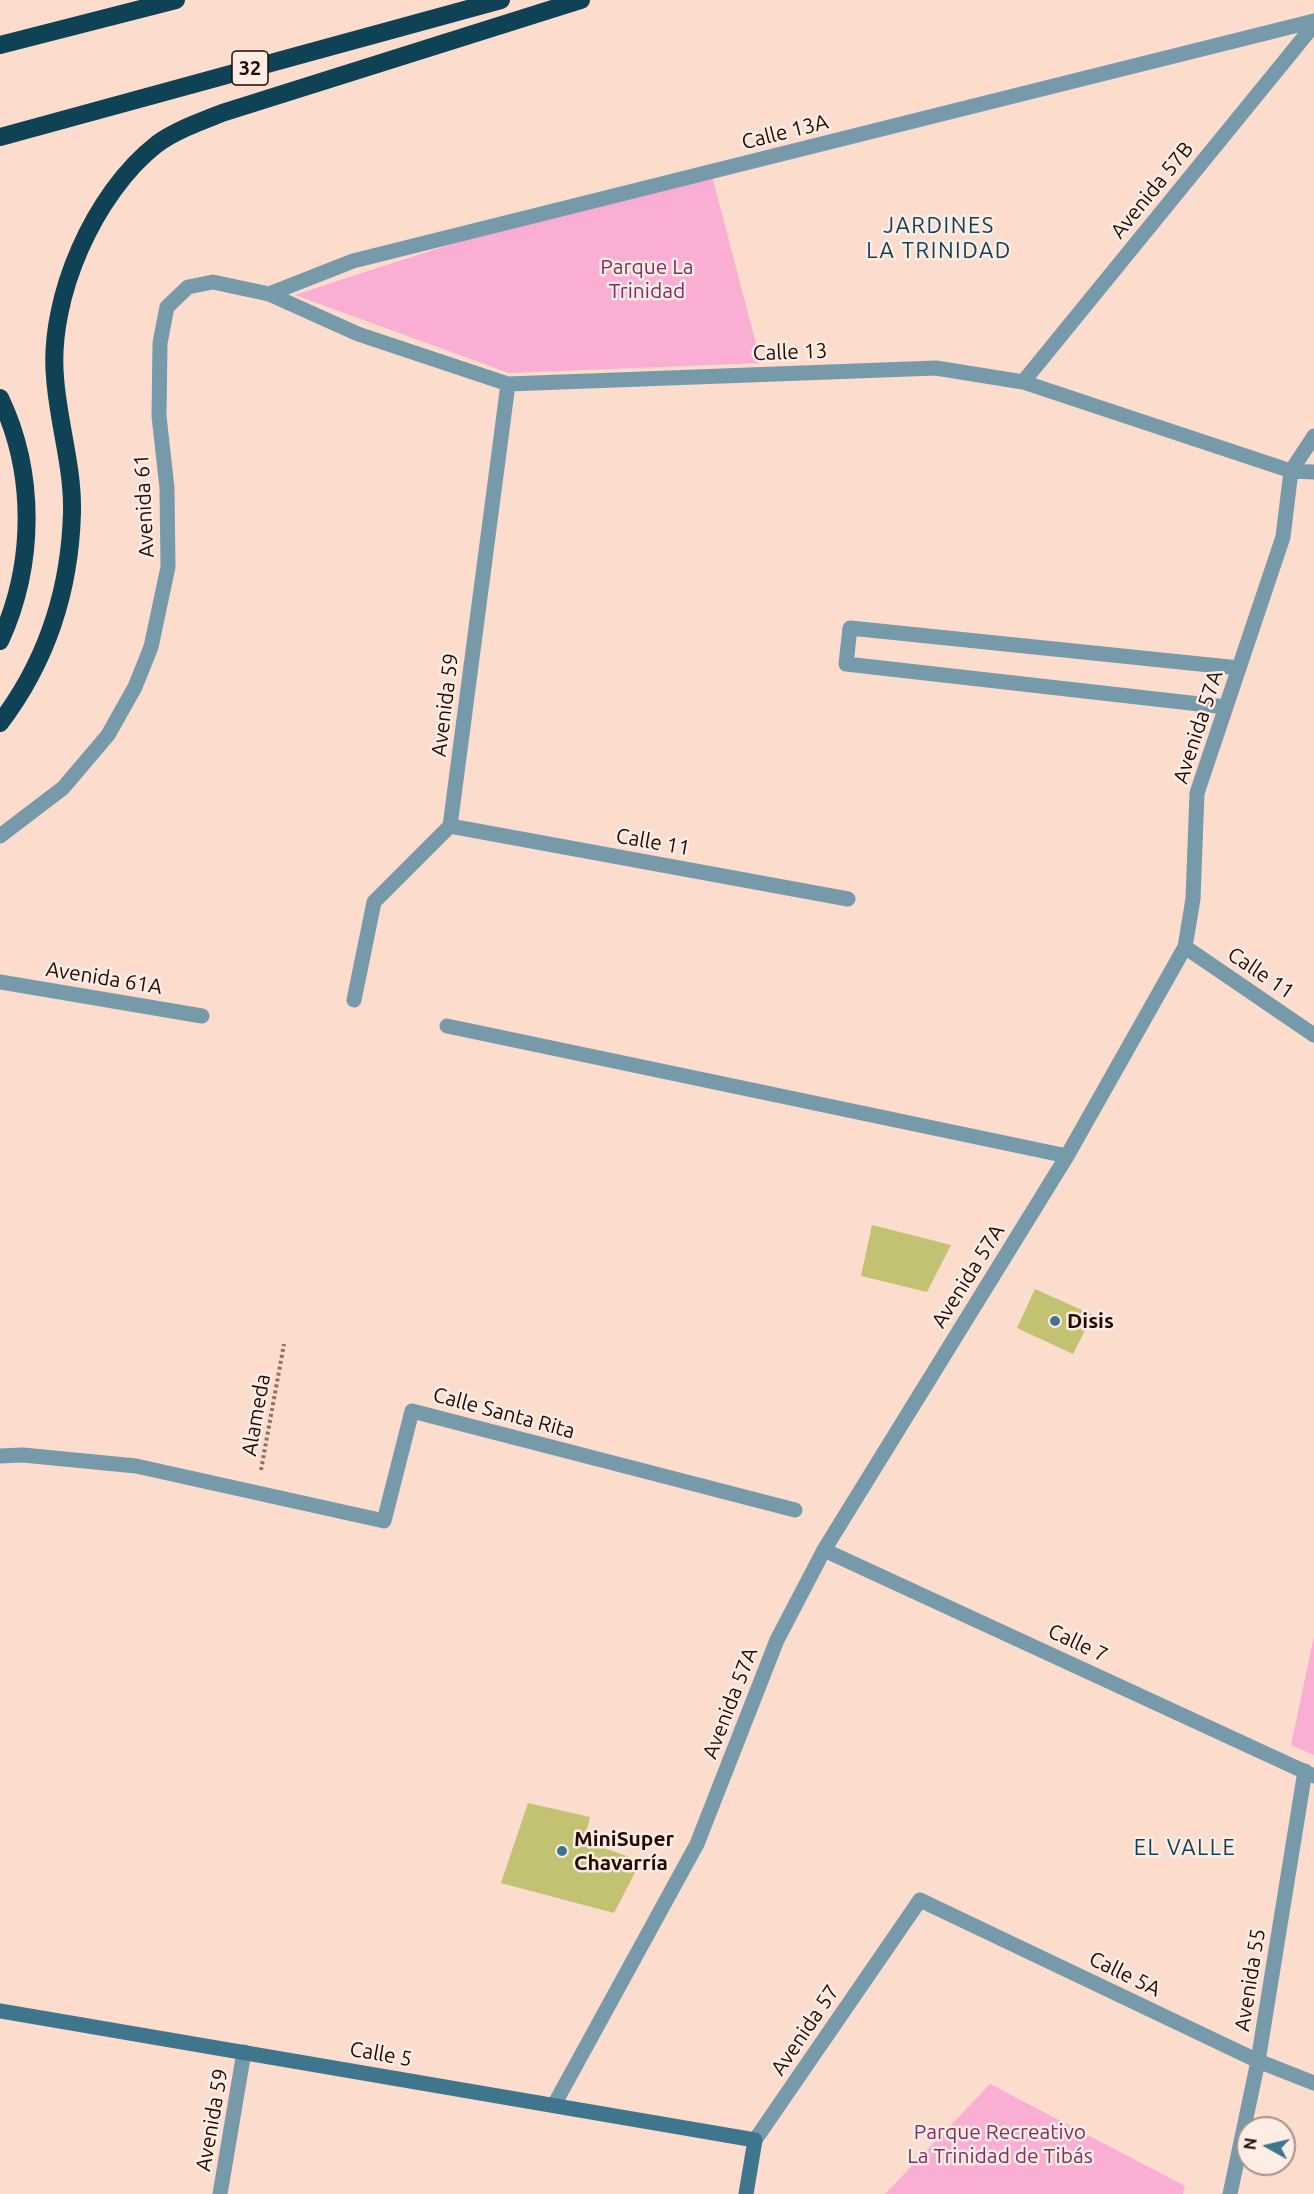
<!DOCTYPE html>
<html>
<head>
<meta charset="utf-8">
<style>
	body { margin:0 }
	#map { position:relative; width:1314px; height:2194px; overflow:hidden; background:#fbdccd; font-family:Ubuntu,sans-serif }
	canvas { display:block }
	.north { position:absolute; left:1236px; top:2116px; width:60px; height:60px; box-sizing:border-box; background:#fdede5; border:2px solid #a69289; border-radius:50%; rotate:278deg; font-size:16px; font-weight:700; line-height:24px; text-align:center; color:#230900 }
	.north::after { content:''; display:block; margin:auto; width:21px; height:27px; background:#3c768f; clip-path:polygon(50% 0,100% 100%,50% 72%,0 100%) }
</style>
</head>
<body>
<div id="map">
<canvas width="1314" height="2194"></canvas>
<div class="north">N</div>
</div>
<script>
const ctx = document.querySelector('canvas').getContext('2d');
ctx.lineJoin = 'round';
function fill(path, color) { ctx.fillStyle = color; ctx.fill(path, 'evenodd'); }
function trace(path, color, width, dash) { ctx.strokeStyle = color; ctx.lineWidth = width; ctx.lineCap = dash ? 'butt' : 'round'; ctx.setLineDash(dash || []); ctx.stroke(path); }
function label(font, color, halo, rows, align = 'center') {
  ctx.font = font + ' Ubuntu,sans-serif'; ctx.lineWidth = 5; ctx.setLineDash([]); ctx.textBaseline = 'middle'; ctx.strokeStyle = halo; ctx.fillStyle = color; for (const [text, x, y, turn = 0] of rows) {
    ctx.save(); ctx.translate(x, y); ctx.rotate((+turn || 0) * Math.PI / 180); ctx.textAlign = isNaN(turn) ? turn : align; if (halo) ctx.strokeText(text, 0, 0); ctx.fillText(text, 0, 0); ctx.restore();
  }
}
const green = new Path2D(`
	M711,172L761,363L509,373L295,295C432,249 571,206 711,172Z
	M1314,1636V1755L1291,1745Z
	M990,2084L1185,2186L1183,2194H885Z`);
const building = new Path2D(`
	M872,1225L951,1245L927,1292L861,1276Z
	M1035,1289L1093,1315L1073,1354L1017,1328Z
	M528,1803L590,1817L584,1841L641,1861L614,1913L501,1883Z`);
const path = new Path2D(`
	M261,1470L284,1344`);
const lane = new Path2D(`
	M0,982L202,1016`);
const street = new Path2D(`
	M269,294L353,261L1314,21
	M1023,382L1314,25
	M1226,707L846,664L850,628L1239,668
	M450,826L848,899
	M0,836L63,788L108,735L135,687L151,647L168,567L167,488L159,416L160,343L167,307L188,287L213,282L269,294L358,334L508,384L936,368L1023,382L1291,471L1314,472
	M1185,947L1314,1035
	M354,1000L374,902L450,826L508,384
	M447,1026L1067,1156
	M0,1456L23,1455L136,1466L384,1521L412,1411L795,1510
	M824,1550L1314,1776
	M554,2105L697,1844L777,1640L824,1550L1067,1156L1185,947L1193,899L1197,793L1283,537L1291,471L1314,436
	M755,2140L920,1900L1258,2061L1314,2083
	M220,2194L244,2052
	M1230,2194L1258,2061L1305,1771`);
const secondary = new Path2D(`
	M0,2011L755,2140L746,2194`);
const highway = new Path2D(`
	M0,45L176,0
	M0,137L501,0
	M0,398C36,473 35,565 0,641
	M0,723C47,661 70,590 72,512C73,466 58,422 55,377C48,298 94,193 157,144C176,130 200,122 222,113L581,0`);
const markers = [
	[1055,1321,6,"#3c768f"],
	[562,1851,6,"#3c768f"]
];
const shields = [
	[250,68,36]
];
const shieldNames = [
	["32",250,68]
];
const streetNames = [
	["Calle 13A",785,132,-14],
	["Avenida 57B",1152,190,-51],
	["Calle 13",790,352,-2],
	["Avenida 61",144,506,-93],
	["Avenida 59",445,705,-83],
	["Avenida 57A",1198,727,-72],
	["Calle 11",653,842,10],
	["Calle 11",1261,973,34],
	["Avenida 61A",104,978,9],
	["Avenida 57A",968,1276,-58],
	["Calle Santa Rita",504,1413,15],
	["Alameda",256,1415,-80],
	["Calle 7",1078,1643,25],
	["Avenida 57A",730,1703,-69],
	["Calle 5A",1125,1974,26],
	["Avenida 55",1250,1980,-81],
	["Avenida 57",805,2030,-56],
	["Calle 5",381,2054,10],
	["Avenida 59",212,2120,-80]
];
const parkNames = [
	["Parque La",647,267],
	["Trinidad",647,291],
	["Parque Recreativo",1000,2132],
	["La Trinidad de Tibás",1000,2156]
];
const poiNames = [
	["Disis",1067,1321],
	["MiniSuper",574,1839],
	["Chavarría",574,1863]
];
const neighbourhoodNames = [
	["JARDINES",939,226],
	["LA TRINIDAD",939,251],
	["EL VALLE",1185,1848]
];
fill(green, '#faaed3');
fill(building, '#c3c272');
trace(path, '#8e7266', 4, [3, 3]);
trace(lane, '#779aaa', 15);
trace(street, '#779aaa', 15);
trace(secondary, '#3f768e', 15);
trace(highway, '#104256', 18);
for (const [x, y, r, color] of markers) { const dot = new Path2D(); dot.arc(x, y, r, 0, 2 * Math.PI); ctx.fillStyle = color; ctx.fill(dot); trace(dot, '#fdede5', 2); }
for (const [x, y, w] of shields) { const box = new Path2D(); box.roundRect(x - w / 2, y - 17, w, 34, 4.5); ctx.fillStyle = '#fdede5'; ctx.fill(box); trace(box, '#230900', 1.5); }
label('bold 20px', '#230900', null, shieldNames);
label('21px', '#230900', '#fdede5', streetNames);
label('21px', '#832b5e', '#fdede5', parkNames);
label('bold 21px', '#230900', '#fdede5', poiNames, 'left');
ctx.letterSpacing = '1.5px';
label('22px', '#0e3f52', '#fdede5', neighbourhoodNames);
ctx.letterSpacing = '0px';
</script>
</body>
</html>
